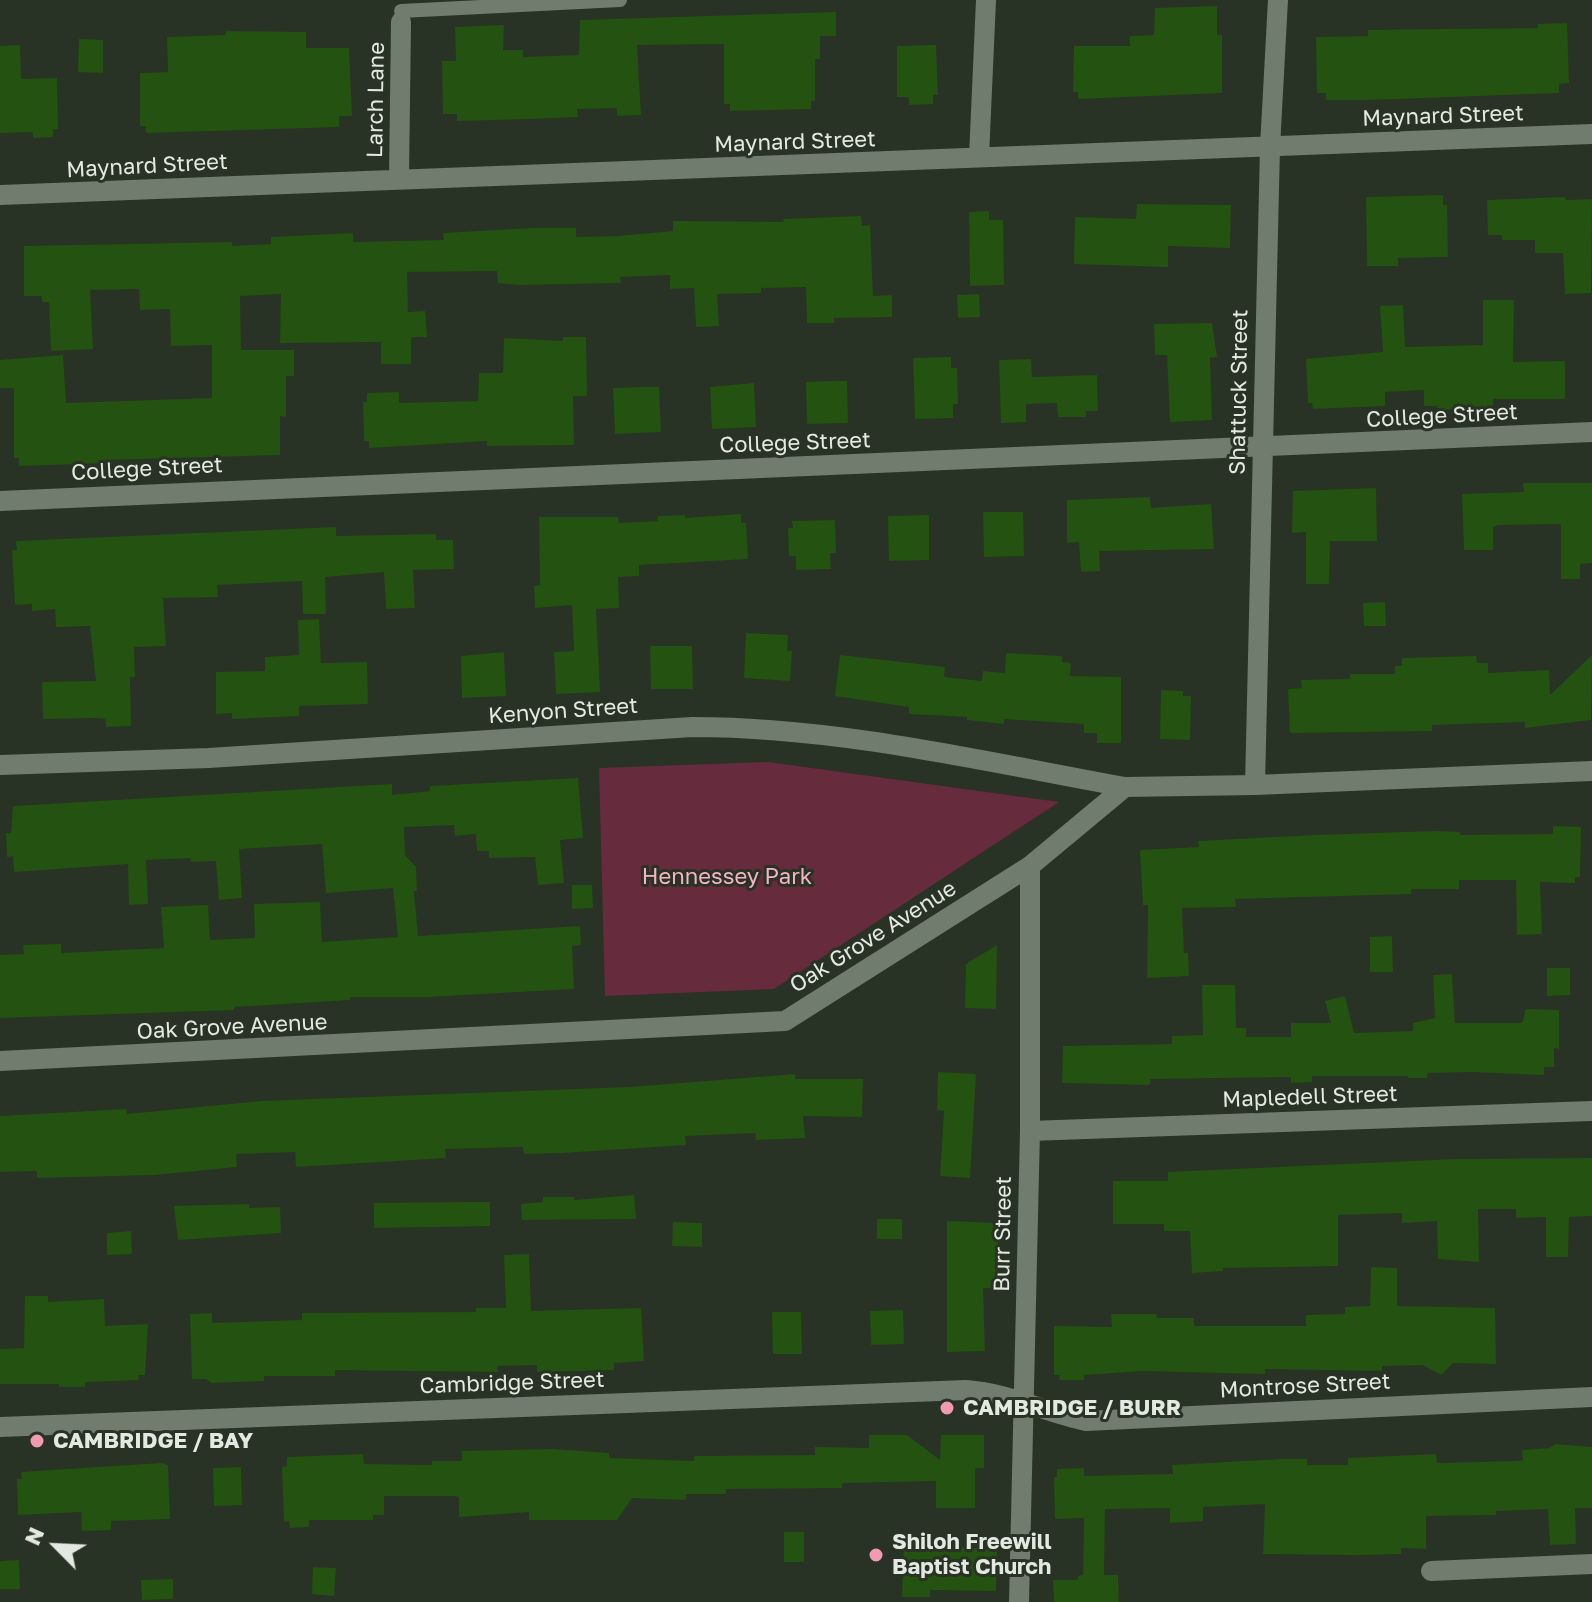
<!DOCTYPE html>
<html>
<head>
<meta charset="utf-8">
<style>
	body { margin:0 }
	#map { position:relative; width:1592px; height:1602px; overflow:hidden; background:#283225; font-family:"Golos Text",sans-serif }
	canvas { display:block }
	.north { position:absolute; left:16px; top:1506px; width:80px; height:80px; -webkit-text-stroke:6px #283225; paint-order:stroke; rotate:294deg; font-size:22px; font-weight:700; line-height:32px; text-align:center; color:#e3e9e1 }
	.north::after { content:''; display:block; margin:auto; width:28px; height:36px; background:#e3e9e1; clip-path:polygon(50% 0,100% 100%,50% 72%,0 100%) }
</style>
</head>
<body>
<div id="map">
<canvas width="1592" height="1602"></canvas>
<div class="north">N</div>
</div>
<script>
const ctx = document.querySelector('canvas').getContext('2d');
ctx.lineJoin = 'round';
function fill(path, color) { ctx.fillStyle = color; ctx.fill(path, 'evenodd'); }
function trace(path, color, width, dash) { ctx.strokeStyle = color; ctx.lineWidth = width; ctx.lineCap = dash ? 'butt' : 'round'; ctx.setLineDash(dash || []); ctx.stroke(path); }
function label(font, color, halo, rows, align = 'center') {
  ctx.font = font + ' "Golos Text",sans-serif'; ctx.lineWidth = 6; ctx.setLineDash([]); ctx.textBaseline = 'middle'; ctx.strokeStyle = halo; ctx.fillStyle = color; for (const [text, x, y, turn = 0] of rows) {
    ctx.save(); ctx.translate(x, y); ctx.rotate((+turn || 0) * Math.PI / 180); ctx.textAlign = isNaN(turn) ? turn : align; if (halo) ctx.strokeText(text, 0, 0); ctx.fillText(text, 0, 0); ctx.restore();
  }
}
const green = new Path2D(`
	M768,762L1059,802L774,989L605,996L599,768Z`);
const building = new Path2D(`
	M1217,6V35H1222V93L1078,99V92H1073L1074,46H1130V36L1154,35L1155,8Z
	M836,12V36H820V59H815V101H811V109L730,111V104H724V44L637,45L641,115L617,116V108L577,109L578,117L529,119L457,121V114H443L442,61H456L455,27L504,25L503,50H523V57L579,55L580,20Z
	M1567,23L1569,83L1559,84V93L1368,100H1326V93H1317L1316,37L1368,36V30L1538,28V24Z
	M226,31L306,32V48H349L352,116H339V127L146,133V126H140V73L168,72L167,37L226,35Z
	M79,39L103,40V73L78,72Z
	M20,45L21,79L57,78L58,129H53V137L33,138V132L0,133V46Z
	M936,45L938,95H933V104L909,105V97H897V46Z
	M1443,195V205H1447L1448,257L1398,258V266H1367L1366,197Z
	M1565,197L1566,200L1592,199L1591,293L1565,294L1563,253H1535V240H1502V235H1488L1487,200Z
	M1137,204L1231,205L1230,248L1168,246V267L1074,264L1075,217L1136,219Z
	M989,211V220H1003L1004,285L970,286L969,212Z
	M861,216L862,226L870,225L873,296L892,295V317L834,318V323H807L806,287L761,288V293L717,294L719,326L696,327L694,288L670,289V275L620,277L621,283L518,285L498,283L497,271L407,272L408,312L425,311L427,337H411V364H381V342L280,343L281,294L240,296L241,350H294V376H286V417L280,416V455L105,460V463L50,465L19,466V458H14V388H0V360L63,355L66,403L212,398V345L171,346L170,309L140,310L139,289L90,290L93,349L51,351L49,302H42V296H24V246L232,242V246L271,244V237L353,233V242L444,240L443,233L531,228H576V237L618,236L673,231V221L784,222L783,219Z
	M979,294L980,317L958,318L957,295Z
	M1483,300H1514L1513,362L1565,361V399H1493V408L1437,410V406H1424V390L1385,392V406L1313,409L1312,403H1308L1306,359L1383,352L1380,306L1403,305L1405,347L1483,345Z
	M1212,323L1217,357L1210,358L1212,420L1170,422L1167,355H1155L1154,324Z
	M563,337H586L587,396H573L574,445L487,446V441L369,448V441H364L363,402H367V393L399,392V403L478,401L479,373H503L504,338L563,341Z
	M951,357V368H957L958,404H953V418L915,419L913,358Z
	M1031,359L1032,377L1097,375L1098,411H1086V417H1058L1057,403L1026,404V422L1001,423L999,360Z
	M832,381H847L848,423L807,424L806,382Z
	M754,383L756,427L712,429L710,387Z
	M642,387H659L661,432L615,434L613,388Z
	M1523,483H1592V563L1580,564V579H1561V524L1498,525L1493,527V550H1464L1462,494L1524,492Z
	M1376,488L1377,541H1330L1329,584H1306V532L1292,533L1293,491Z
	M1150,497L1151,508L1211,504L1214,549L1099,551L1100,571L1081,572L1079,542L1067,543V500Z
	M983,512H1023L1024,556L984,557Z
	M741,514V523H746L748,559L639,565V576L618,577L619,608L596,609L600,692L556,694L554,652L574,651L572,605L535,608L534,586L540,585L539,517H618L619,523L658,521V516L685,515V518Z
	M929,515V560L889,561L888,516Z
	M835,520L836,553H830L831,569L796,570V556H789L788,528H793L792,521Z
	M336,527V536L436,534V540H453L454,569L413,570L415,608L386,609L384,572L325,577L326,614H303L302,581L217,585L218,597L163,598L166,646L134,647L135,677H130L131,726L106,727L105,719L97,718L43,719L42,682L96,681L90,626L56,627L55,609L32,611V604L15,605L12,550H17L16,541Z
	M1385,602L1386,626H1364L1363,603Z
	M319,619L321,663L367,662L368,704L299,706V716L232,719V713L216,714V672L265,671V657L299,655L298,620Z
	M746,633L788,635L787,651H792L790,681L744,678Z
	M650,646H692L693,689H651Z
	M504,652L506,696L462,698L461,656Z
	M1006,653L1062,656V662L1071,663L1070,676L1121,677V743H1097V733H1084V724L1004,719V724L967,720V717L909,714V707L835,696L840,655L945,667L944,677L982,681L983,671L1005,673Z
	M1592,655L1591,720L1525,728V722L1432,725V731L1290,733L1288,689L1302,688L1301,680L1350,679V674H1395V666H1402V658L1476,656L1477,663H1488V673L1549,670L1550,695Z
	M1161,690L1183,691V696H1191L1190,740L1160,739Z
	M578,778L583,838L560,840L564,883L538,885L535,857L489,858V851H477L476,834L455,836L454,825L404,827L405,855L416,867L417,891H414L418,936L580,926L581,945L572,946L574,989L427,997H350V1000L234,1007V1010L0,1018V955L24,954L23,945L61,944V953L164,948L161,907L208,905L210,940L255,938L254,904L320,902L322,942L398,937L393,888L326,893L322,844L239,849L242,898L219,900L216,861L191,862L190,858L146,860L148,904L129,905L128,864L14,872L13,856L7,857L6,833H11L13,806L392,784V795L430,791V786Z
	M1553,826L1581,827L1580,877H1575V883L1540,882L1542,934L1517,935L1516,880H1459V889H1411V894L1235,899L1236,907L1182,908L1184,953H1188L1189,976L1147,978L1148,905H1143L1140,850L1199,847L1198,841L1315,835L1435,831L1460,832V835L1553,834Z
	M572,885H592L593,908L572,909Z
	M1392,936L1393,972H1370V937Z
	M997,945L996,1009L965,1008L966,964Z
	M1547,968H1570V995L1547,996Z
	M1452,974L1455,1023H1522L1526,1009L1559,1010V1049L1554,1048V1067H1544V1075L1471,1072L1427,1073V1078H1408V1076H1312V1082L1291,1083V1077L1150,1079V1085L1062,1083L1063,1046L1172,1044V1036L1203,1035L1202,985H1235L1236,1028H1246V1037H1291V1023H1331L1325,1001L1345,996L1354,1033L1413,1031V1023L1435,1018L1433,975Z
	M938,1072L976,1074L970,1178L940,1176L944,1111L937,1110Z
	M795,1074V1079H863L862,1117L803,1116L805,1138L756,1140L755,1133L685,1136L686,1145L563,1153L524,1154L523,1147L445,1149L446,1158L296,1167L295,1152L236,1154L237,1167L154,1175L37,1178V1171L0,1172V1116L126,1109L127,1114L261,1101L630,1087Z
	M1592,1158V1216L1569,1217L1568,1257H1546V1217L1516,1218V1209H1478L1479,1262L1438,1259L1437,1221L1402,1223V1213L1338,1215V1266L1223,1268V1271L1192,1273L1190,1231H1164V1224H1113V1181H1168V1172L1456,1159Z
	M634,1195L636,1219L522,1220L521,1204L543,1202V1197H574V1200Z
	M464,1202H490V1226L374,1228V1203Z
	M249,1204V1208L280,1207L281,1233L178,1240L174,1206Z
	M877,1219H902V1239H877Z
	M947,1221L998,1223V1288H983L985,1351L947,1352Z
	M673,1222L702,1223V1247L672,1246Z
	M131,1231L132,1254L107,1255V1233Z
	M529,1254L531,1311L641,1308L644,1361L614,1363V1370L537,1372V1365L497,1366L498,1372L335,1370V1376H264V1381L211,1383L206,1379H192L190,1314L212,1313V1323L302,1320V1313L476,1312V1308H506L504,1255Z
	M1371,1267L1397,1268V1306L1495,1308L1496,1364L1453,1363L1441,1375L1423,1365L1382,1366V1371L1265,1369V1374L1142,1371L1084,1375V1380H1059L1060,1375H1054V1326L1112,1327L1111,1314H1156L1157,1318H1194V1326H1306V1315L1345,1314V1307L1370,1306Z
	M25,1296H48V1302L104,1299L105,1326L148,1324L145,1375H138L139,1380L85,1382V1387H59V1384H0V1349L24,1348Z
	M903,1310L904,1344L871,1345L870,1311Z
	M772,1312H801L802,1354H773Z
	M869,1435H907L940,1460L941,1435H984V1468H975V1508H936V1481L842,1483V1488L726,1489V1494H686V1500L632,1498L617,1520H529V1512L459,1517V1497L455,1496H384V1515H373V1520H309V1527L290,1528L289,1521L284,1522L282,1467L287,1466V1457L363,1454L364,1464L432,1465V1461H462V1451L553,1449L609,1453V1458L694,1461V1456L815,1455V1447L869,1448Z
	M1555,1444L1592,1447V1508H1575L1576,1544L1550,1545L1548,1509L1496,1511V1515L1426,1516V1549L1401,1548V1554L1357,1555L1263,1554L1265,1504L1203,1507V1521L1170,1523V1508L1105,1509L1104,1575H1118L1119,1602H1054L1053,1580H1078V1576L1083,1575L1084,1518L1055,1519L1054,1477H1057V1469L1084,1468V1476L1173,1474L1172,1465L1282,1459H1307V1465H1348V1458L1436,1454L1437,1463L1517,1461L1523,1460L1522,1450L1550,1448Z
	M161,1463L168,1465L170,1519L111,1521V1530L82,1531L81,1512L18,1515L17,1479H22L21,1472Z
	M241,1467L242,1505L214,1506L213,1468Z
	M784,1532H804V1562H784Z
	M904,1545L997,1549L996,1591L930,1590V1597H902Z
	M19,1560L20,1589H0V1561Z
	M313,1567L336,1568L334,1596L312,1594Z
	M173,1579V1599L142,1600L141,1580Z`);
const lane = new Path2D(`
	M401,11L620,0`);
const street = new Path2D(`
	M979,157L986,0
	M399,178L401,22
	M0,195L1592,134
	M0,501C530,473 1062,460 1592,432
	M0,765L209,758L692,727C838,727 981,761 1125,787
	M1255,785L1270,147L1278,0
	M0,1061L785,1021L1030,866L1125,787L1255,785L1592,771
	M1030,1131L1592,1111
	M0,1427L966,1390C1008,1393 1045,1412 1086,1421L1592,1397
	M1431,1571L1592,1564
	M1019,1602L1030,1131V866`);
const markers = [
	[947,1408,8,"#f19ab1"],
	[37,1441,8,"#f19ab1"],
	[876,1555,8,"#f19ab1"]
];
const streetNames = [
	["Larch Lane",376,100,-89],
	["Maynard Street",1443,116,-2],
	["Maynard Street",795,142,-2],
	["Maynard Street",147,166,-3],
	["Shattuck Street",1239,392,-89],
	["College Street",1442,416,-3],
	["College Street",795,443,-2],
	["College Street",147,469,-3],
	["Kenyon Street",563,711,-4],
	["Oak Grove Avenue",873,937,-32],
	["Oak Grove Avenue",232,1027,-3],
	["Mapledell Street",1310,1097,-2],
	["Burr Street",1003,1234,-89],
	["Cambridge Street",512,1383,-2],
	["Montrose Street",1305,1386,-3]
];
const parkNames = [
	["Hennessey Park",727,877]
];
const poiNames = [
	["CAMBRIDGE / BURR",963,1408],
	["CAMBRIDGE / BAY",53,1441],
	["Shiloh Freewill",892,1542],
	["Baptist Church",892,1567]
];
fill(green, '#672b3e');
fill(building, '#235211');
trace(lane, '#707c6d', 14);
trace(street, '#707c6d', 20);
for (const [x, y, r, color] of markers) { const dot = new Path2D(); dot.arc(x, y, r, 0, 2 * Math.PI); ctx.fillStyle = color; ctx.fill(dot); trace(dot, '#283225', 3); }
label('22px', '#e3e9e1', '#283225', streetNames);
label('22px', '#f7b3c3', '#283225', parkNames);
label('bold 22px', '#e3e9e1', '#283225', poiNames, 'left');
</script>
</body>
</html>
